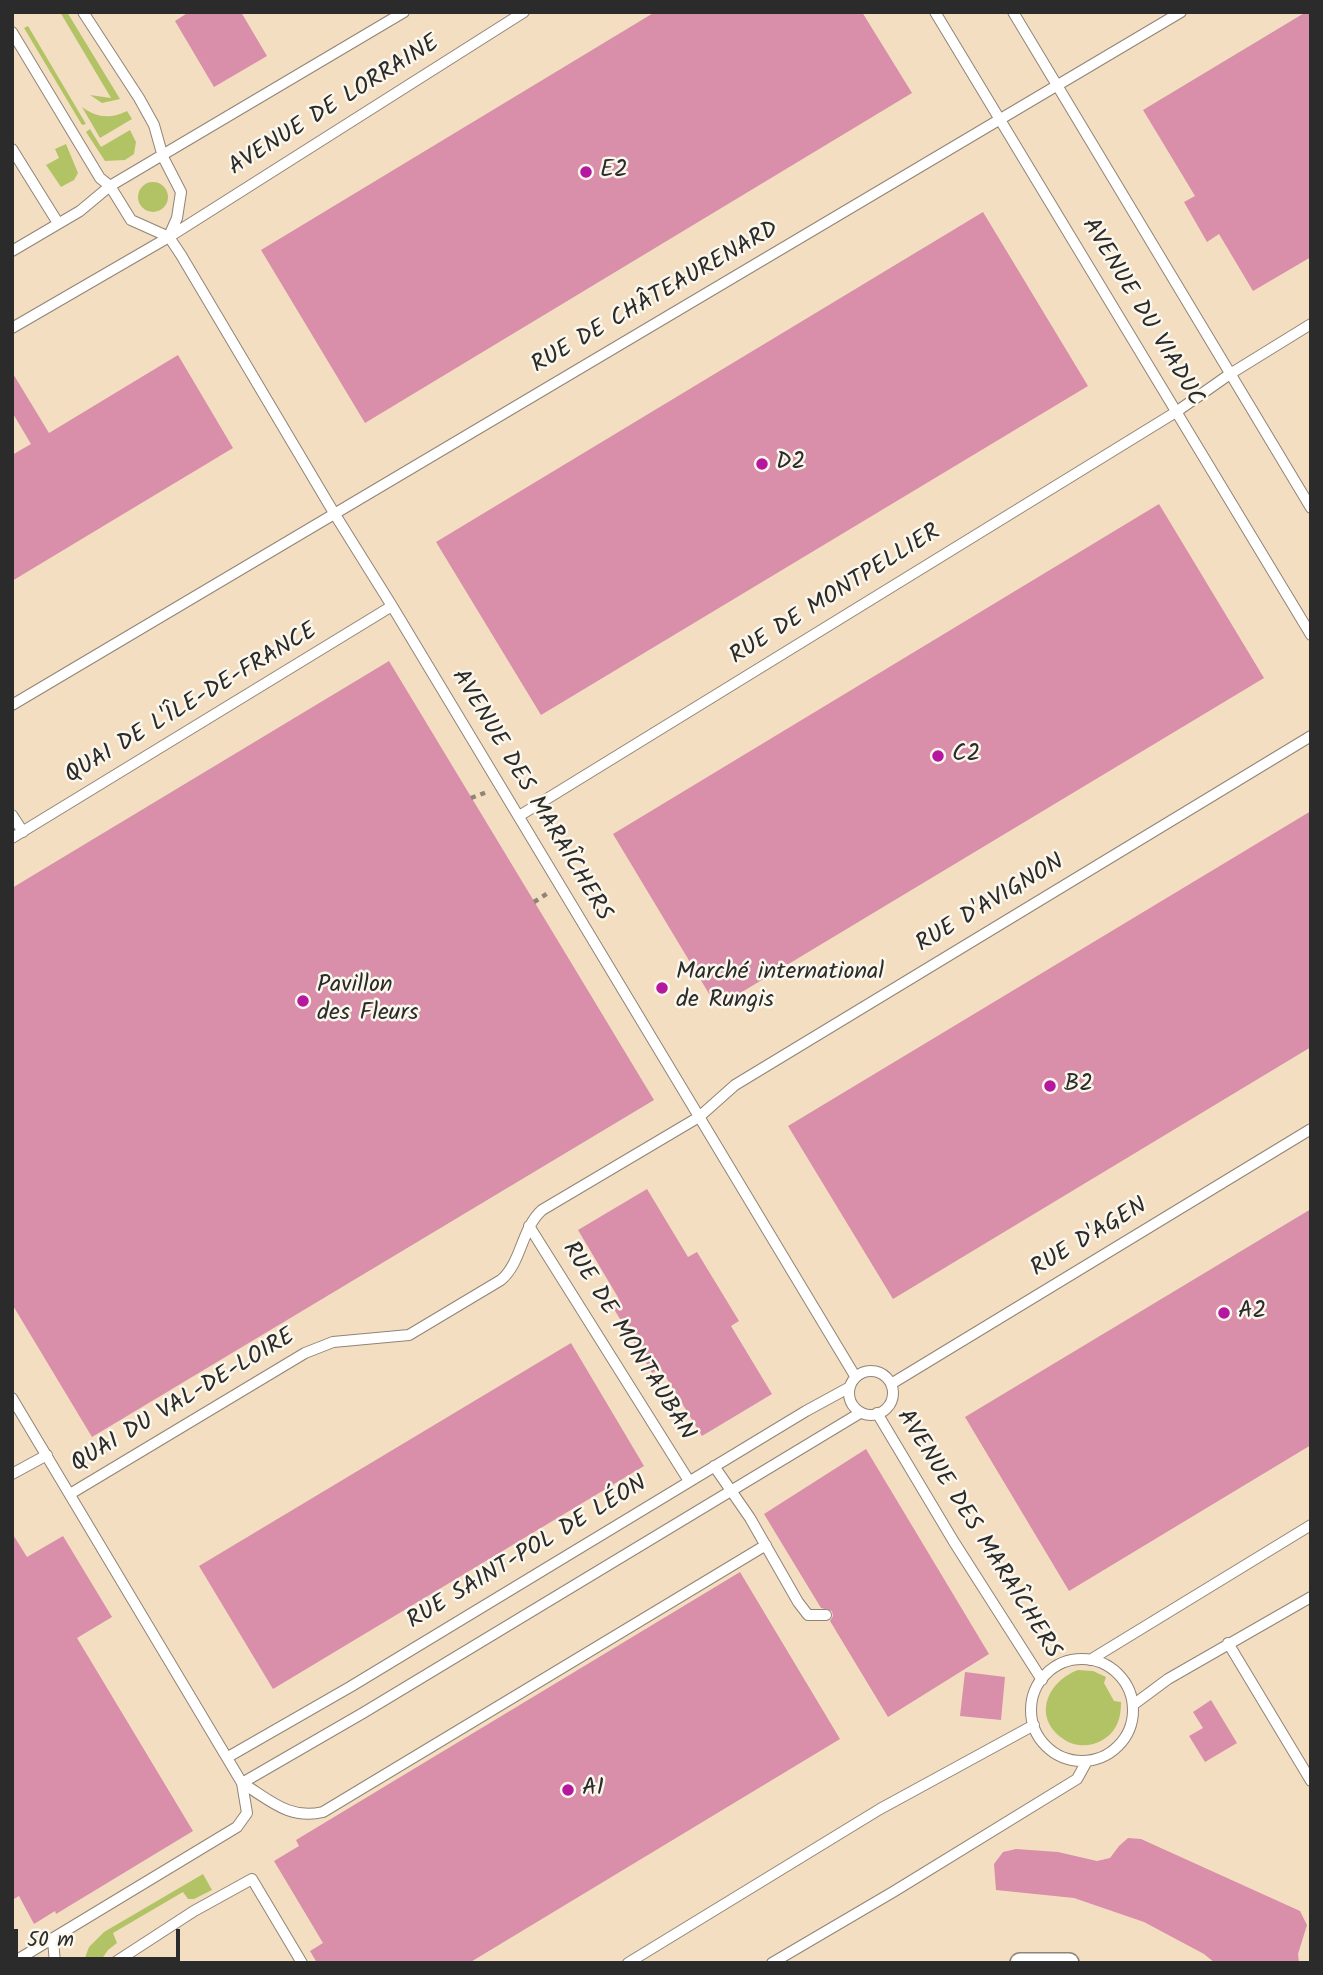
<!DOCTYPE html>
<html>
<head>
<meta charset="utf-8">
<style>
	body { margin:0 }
	#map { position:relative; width:1323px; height:1975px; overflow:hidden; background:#f4dec2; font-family:Kalam,sans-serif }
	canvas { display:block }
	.frame { position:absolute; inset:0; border:14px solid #2b2b2b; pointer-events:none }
	.scale { position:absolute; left:14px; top:1929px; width:166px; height:32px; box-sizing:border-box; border:4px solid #2b2b2b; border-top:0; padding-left:9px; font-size:21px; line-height:24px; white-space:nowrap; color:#2b2b2b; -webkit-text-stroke:5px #fbf7ec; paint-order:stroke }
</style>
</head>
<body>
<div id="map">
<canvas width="1323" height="1975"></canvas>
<div class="frame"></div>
<div class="scale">50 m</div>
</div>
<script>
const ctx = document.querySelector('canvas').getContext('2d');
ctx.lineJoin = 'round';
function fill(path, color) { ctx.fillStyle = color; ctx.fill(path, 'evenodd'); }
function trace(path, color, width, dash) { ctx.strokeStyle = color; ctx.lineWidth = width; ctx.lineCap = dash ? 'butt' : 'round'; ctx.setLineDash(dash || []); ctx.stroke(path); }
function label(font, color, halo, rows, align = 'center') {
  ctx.font = font + ' Kalam,sans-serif'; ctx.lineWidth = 5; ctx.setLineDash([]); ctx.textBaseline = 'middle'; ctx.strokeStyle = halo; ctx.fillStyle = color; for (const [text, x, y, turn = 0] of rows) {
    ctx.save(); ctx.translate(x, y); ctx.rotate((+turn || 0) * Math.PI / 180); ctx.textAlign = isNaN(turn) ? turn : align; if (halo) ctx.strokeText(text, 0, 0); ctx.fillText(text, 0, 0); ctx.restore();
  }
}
const green = new Path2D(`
	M60,12H67L120,99L102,103L90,95L111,98Z
	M28,26L86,124L82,125L24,28Z
	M82,107C97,118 111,119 127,111L132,119L100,138Z
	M90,129L101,147L130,130L136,142L134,154L125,160L105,161L86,132Z
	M66,144L78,173L74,180L61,187L46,165L59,158L55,149Z
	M138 197a15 15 0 1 1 30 0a15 15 0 1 1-30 0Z
	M1078,1670L1093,1671L1106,1677L1104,1683L1114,1701L1121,1702C1121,1711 1120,1720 1115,1728C1104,1746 1078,1751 1062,1738C1032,1716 1048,1681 1078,1670Z
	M203,1874L212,1890L194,1899H188L183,1892L113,1933L117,1943L108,1950L99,1963H83L89,1947L104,1932Z`);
const building = new Path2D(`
	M189,12H241L267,56L214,87L175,21Z
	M655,12H862L912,93L365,423L261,250Z
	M1306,12H1311V257L1253,291L1219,234L1207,242L1184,202L1195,196L1143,110Z
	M983,212L1088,386L541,715L436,542Z
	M178,355L233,448L12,581V455L31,444L12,412V372L49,433Z
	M1159,504L1264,678L717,1007L613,834Z
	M389,661L654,1100L92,1437L12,1304V888Z
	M1311,811V1047L893,1299L788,1126Z
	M647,1189L688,1257L697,1252L739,1321L731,1326L772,1394L702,1436L661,1369L652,1373L611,1304L619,1299L578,1230Z
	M1311,1209V1445L1069,1591L965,1417Z
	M571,1343L644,1466L273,1689L199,1566Z
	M866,1449L989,1654L888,1717L830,1621L833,1616L832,1611L821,1608L764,1514Z
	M12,1533L27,1557L63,1536L112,1617L77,1638L193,1831L56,1914L55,1911L34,1924L19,1896L12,1900Z
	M740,1572L840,1739L469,1963H317L310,1951L323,1943L274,1861L299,1846L296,1840Z
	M965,1672L1005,1677L1001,1720L960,1716Z
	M1211,1700L1237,1743L1205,1762L1189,1736L1203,1728L1193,1712Z
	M1128,1838L1141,1839L1300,1911L1307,1925L1298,1954L1299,1963H1215L1204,1954L1144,1922L1074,1898L996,1890L994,1864L1003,1852L1016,1849L1058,1852L1097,1861L1110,1858L1119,1846Z`);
const path = new Path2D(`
	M471,798L487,792
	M534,902L548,893`);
const service = new Path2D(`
	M83,12L139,98L154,125L163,157L181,192L177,218L169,236
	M935,12L1311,635
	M1013,12L1311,508
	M12,32L100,178L110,186L131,220L169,237L181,255L334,513L392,606L855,1376
	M12,149L58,223
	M12,251L80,211L110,186L404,12
	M12,328L169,237L524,12
	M12,705L1181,12
	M12,815L23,832
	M519,816L1176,412L1230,374L1311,324
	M12,838L392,606
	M529,1226L689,1481
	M849 1393a22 22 0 1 1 44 0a22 22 0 1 1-44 0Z
	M891,1384L1311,1129
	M12,1398L242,1783L247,1813L237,1827L12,1963
	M877,1413L954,1542L1042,1680
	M714,1466L750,1518L798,1602L808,1615H826
	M12,1474L47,1455
	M70,1494L305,1353L333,1342L409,1335L501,1280C522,1262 521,1229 542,1210L699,1117L735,1085L1311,736
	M1228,1643L1311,1781
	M1031 1710a51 51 0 1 1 102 0a51 51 0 1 1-102 0Z
	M1090,1660L1311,1525
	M1133,1705L1168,1679L1311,1597
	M228,1757L350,1687L806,1411L850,1387
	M242,1783L363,1713L860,1413
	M242,1783C270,1800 289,1820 323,1812L766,1545
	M53,1940L55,1963
	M114,1963L194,1911L252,1879L302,1963
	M628,1963L880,1809L1034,1725
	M772,1963L893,1892L1077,1779L1087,1761`);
const minor = new Path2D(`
	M1020,1963H1069`);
const markers = [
	[586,172,7,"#b5179e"],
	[762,464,7,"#b5179e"],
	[938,756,7,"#b5179e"],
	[662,988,7,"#b5179e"],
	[303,1001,7,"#b5179e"],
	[1050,1086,7,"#b5179e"],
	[1224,1313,7,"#b5179e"],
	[568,1790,7,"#b5179e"]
];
const streetNames = [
	["AVENUE DE LORRAINE",335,107,-32],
	["RUE DE CHÂTEAURENARD",656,299,-30],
	["AVENUE DU VIADUC",1141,313,59],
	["RUE DE MONTPELLIER",836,596,-32],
	["QUAI DE L'ÎLE-DE-FRANCE",192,705,-31],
	["AVENUE DES MARAÎCHERS",530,796,59],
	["RUE D'AVIGNON",991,905,-31],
	["RUE D'AGEN",1090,1239,-31],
	["RUE DE MONTAUBAN",627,1342,58],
	["QUAI DU VAL-DE-LOIRE",184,1402,-31],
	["AVENUE DES MARAÎCHERS",977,1535,58],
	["RUE SAINT-POL DE LÉON",528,1554,-31]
];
const poiNames = [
	["E2",600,172],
	["D2",776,464],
	["C2",952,756],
	["Marché international",676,974],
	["de Rungis",676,1002],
	["Pavillon",317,987],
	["des Fleurs",317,1015],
	["B2",1064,1086],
	["A2",1238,1313],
	["A1",582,1790]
];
fill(green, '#b2c366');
fill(building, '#d98eaa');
trace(service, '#908476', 12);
trace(minor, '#908476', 22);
trace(path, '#908476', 4.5, [5, 5]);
trace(service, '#fff', 10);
trace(minor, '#fff', 19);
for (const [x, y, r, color] of markers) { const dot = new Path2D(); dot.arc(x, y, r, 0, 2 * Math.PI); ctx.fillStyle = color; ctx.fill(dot); trace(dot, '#fbf7ec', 2.5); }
label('24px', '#2b2b2b', '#fbf7ec', streetNames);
label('24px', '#2b2b2b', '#fbf7ec', poiNames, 'left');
</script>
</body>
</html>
